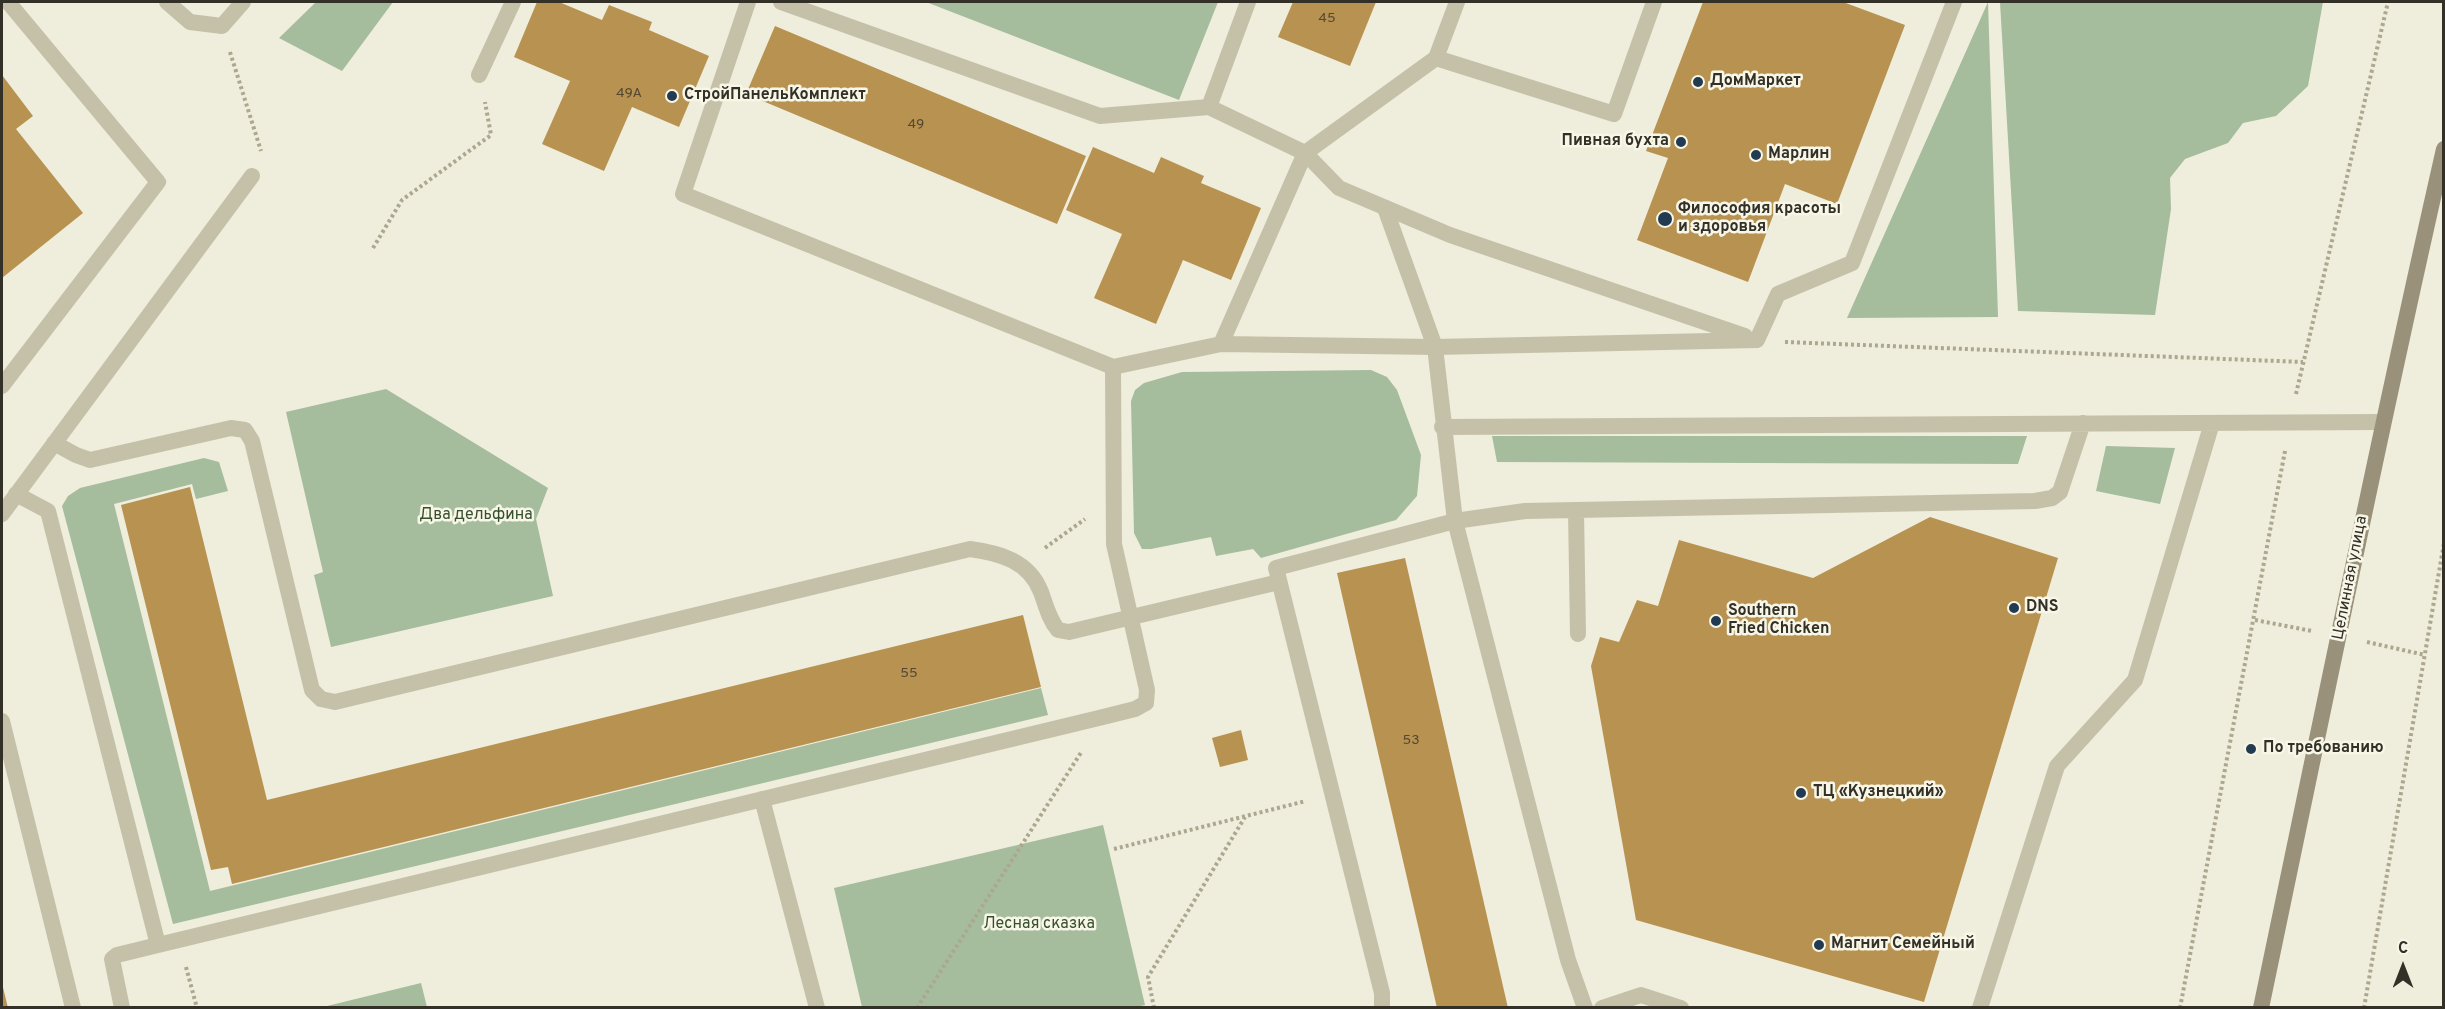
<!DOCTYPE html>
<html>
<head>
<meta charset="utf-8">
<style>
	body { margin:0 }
	#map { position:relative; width:2445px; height:1009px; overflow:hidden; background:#efeddb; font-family:Overpass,sans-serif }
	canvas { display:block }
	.frame { position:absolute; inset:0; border:3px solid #333028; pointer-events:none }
	.north { position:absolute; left:2373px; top:937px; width:60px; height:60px; -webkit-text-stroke:4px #f7f6e7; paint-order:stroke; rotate:0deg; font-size:16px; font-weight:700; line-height:24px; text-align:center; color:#333028 }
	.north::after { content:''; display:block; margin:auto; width:21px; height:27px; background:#333028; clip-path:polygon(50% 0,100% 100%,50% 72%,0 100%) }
</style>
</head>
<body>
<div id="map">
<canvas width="2445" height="1009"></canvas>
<div class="frame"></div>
<div class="north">С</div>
</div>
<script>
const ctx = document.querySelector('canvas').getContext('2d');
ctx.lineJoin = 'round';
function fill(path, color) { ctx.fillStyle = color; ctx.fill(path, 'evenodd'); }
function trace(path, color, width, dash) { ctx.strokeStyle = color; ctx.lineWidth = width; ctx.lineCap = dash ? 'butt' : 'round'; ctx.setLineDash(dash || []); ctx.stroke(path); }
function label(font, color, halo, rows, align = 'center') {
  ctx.font = font + ' Overpass,sans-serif'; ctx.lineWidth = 5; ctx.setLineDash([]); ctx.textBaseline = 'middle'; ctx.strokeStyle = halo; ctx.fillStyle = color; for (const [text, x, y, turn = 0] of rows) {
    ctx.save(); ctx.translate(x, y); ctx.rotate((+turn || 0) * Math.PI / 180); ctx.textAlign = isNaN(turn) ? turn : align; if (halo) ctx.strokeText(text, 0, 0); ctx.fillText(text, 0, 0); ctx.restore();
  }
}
const green = new Path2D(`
	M316,2H393L342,71L279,38Z
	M926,2H1218L1179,100Z
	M1988,2L1998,317L1847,318Z
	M2000,2H2323L2308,86L2276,116L2243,123L2228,143L2185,159L2170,178L2171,209L2155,315L2018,311Z
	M1371,370L1387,377L1397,390L1421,455L1417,496L1396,520L1261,558L1253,549L1216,556L1211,537L1151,549H1142L1134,533L1131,401L1135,390L1144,383L1182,372Z
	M386,389L548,488L536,519L553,596L331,647L314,575L323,572L286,412Z
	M1492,436H2027L2018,464L1497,462Z
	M2106,446L2175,448L2160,504L2096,491Z
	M204,458L219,462L228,491L196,499L192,484L114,504L210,891L1041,688L1048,715L173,924L62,506L68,496L80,488Z
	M1103,825L1145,1005L1132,1008L862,1007L834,888Z
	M421,983L427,1007H323Z`);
const building = new Path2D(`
	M537,2H559L602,20L609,5L652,22L649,30L709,56L679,127L632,107L604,171L542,144L570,81L514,57Z
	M1293,2H1376L1350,66L1278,37Z
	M1703,2H1843L1905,25L1837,204L1785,184L1748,282L1637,240L1668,158L1646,151Z
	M775,26L1086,156L1057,224L746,94Z
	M2,75L33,116L16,129L83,213L2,278Z
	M1093,147L1154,173L1161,157L1204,176L1201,183L1261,208L1231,280L1183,260L1156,324L1094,298L1122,234L1066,210Z
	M190,487L267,800L1023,615L1041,687L232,884L228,867L211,870L121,505Z
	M1930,517L2058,558L1924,1002L1636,920L1591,666L1600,637L1619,642L1637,600L1658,606L1679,540L1813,578Z
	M1405,558L1508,1008H1437L1356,657L1337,573Z
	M1241,730L1248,760L1220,767L1212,738Z
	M2,983L8,1008H2Z`);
const path = new Path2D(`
	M230,52L261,151
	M373,248L402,200L491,135L485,102
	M1785,342L2303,362
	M2296,394L2388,2
	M1045,548L1085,519
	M2255,620L2312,631
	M2367,642L2425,655
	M1114,849L1306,801
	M186,967L197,1008
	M917,1008L1082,751
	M1154,1008L1148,977L1245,817
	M2180,1008L2285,451
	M2364,1008L2444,543`);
const service = new Path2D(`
	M479,75L513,2
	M1209,107L1248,2
	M1385,208L1435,347L1455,521
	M2,386L158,182L8,2
	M1442,427L2382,422
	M54,443L76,455L90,460L231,428L245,430L252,441L312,690L321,699L335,702L970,549C1000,553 1029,561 1041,592C1046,606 1049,619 1058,630L1069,632L1279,582
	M16,494L48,511L158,945L1103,717L1135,709L1146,703L1147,690L1114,544L1113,367
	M1576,510L1578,634
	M2,514L252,176
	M2,721L73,1008
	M762,799L817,1008
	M122,1008L112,959L117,955L158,945
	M1382,1008V993L1276,568L1455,521L1525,511L2035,501L2052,498L2060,492L2083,423
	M1602,1008L1641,995L1681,1008
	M1980,1008L2057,766L2135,680L2212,423`);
const minor = new Path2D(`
	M167,2L190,22L222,26L243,2
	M748,2L683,194L1113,367L1221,344L1435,347L1757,340
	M781,2L1100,116L1209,107L1305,153L1339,188L1450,235L1745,336
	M1436,58L1457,2
	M1757,340L1778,294L1852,263L1954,2
	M1221,344L1305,153L1436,58L1614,114L1654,2
	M1455,521L1568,960L1585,1008`);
const secondary = new Path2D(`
	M2261,1008C2321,721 2379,435 2444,149`);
const markers = [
	[1698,82,6,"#223b50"],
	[672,96,6,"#223b50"],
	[1681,142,6,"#223b50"],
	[1756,155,6,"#223b50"],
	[1665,219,8,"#223b50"],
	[2014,608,6,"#223b50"],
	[1716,621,6,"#223b50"],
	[2251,749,6,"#223b50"],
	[1801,793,6,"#223b50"],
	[1819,945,6,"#223b50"]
];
const numberNames = [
	["45",1327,19],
	["49А",629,94],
	["49",916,125],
	["55",909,674],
	["53",1411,741]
];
const poiNames = [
	["ДомМаркет",1710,82],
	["СтройПанельКомплект",684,96],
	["Пивная бухта",1669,142,"right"],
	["Марлин",1768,155],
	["Философия красоты",1678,210],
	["и здоровья",1678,228],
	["DNS",2026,608],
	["Southern",1728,612],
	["Fried Chicken",1728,630],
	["По требованию",2263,749],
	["ТЦ «Кузнецкий»",1813,793],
	["Магнит Семейный",1831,945]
];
const parkNames = [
	["Два дельфина",476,516],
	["Лесная сказка",1039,925]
];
const streetNames = [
	["Целинная улица",2351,578,-79]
];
fill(green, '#a5bc9d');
fill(building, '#b89250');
trace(path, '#aca78f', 4, [3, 3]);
trace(service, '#c5c1a9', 16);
trace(minor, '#c5c1a9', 16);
trace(secondary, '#99917a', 16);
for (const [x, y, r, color] of markers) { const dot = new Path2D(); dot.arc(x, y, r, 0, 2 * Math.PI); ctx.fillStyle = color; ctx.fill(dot); trace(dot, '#f7f6e7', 2); }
label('14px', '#544832', null, numberNames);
label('bold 16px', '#333028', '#f7f6e7', poiNames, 'left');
label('16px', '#364f2e', '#f7f6e7', parkNames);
label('16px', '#333028', '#f7f6e7', streetNames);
</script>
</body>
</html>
